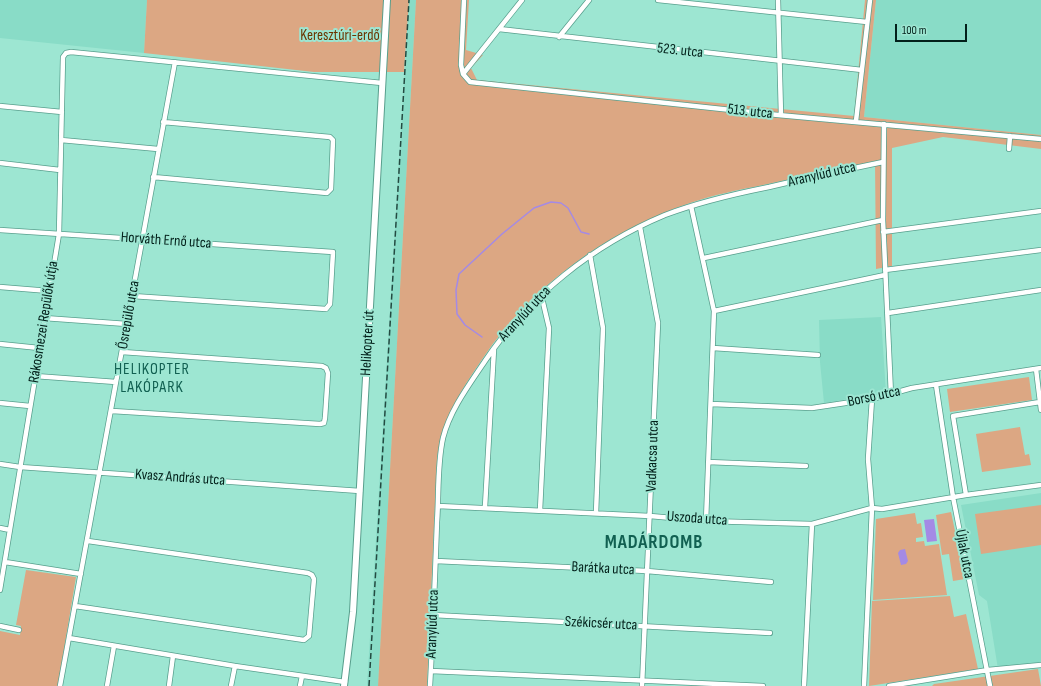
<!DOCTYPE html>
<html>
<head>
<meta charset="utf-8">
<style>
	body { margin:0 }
	#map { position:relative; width:1041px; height:686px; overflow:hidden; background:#9de6d2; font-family:"Sofia Sans Condensed",sans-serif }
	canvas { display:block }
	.scale { position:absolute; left:895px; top:24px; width:72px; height:18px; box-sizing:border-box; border:2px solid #02201a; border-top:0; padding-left:5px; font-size:12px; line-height:14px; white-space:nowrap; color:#02201a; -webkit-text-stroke:3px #9de6d2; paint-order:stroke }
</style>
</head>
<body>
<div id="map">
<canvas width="1041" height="686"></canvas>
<div class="scale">100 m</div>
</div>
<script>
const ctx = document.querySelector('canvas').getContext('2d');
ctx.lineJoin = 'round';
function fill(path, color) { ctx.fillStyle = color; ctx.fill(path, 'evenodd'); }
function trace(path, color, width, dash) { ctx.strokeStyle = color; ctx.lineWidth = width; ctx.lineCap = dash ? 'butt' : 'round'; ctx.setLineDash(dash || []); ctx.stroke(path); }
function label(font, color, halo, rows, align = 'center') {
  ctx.font = font + ' "Sofia Sans Condensed",sans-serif'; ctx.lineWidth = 4; ctx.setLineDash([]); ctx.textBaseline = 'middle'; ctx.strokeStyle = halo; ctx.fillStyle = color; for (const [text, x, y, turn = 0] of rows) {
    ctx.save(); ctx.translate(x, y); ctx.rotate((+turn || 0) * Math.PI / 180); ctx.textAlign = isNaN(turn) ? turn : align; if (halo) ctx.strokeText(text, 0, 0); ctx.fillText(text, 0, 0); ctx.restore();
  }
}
const built = new Path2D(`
	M0,0H147L144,53L0,38Z
	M409,0H416L378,686H367Z
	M876,0H1041V135L864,117Z
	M881,317L886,393L824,403L820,362L819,320Z
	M1041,493V662L998,669L987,601L979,595L961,505Z`);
const green = new Path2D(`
	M147,0H409L404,72H314L144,53Z
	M416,0H469L466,50L483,55L471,68L477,80L854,116L865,0H876L864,117L1041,135V149L943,137L892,148V266L876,269L875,161C837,169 800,177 763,185C738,190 713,195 690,203C608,231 532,285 483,358C460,392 444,416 437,458L427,686H378Z
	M1029,377L1032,400L950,412L947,389Z
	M1020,427L1025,455L1029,454L1031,465L982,472L976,434Z
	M1041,505V545L981,554L975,514Z
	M951,512L965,579L953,581L949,554L942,555L936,515Z
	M915,513L917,524L921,523L923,537L916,538V542L924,541L925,546L939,544L947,595L873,600L876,519Z
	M26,570L76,577L58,686H0V631L20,635L21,626L16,625Z
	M950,596L954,617L966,614L978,669L869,686L872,601Z
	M1038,669L1041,686H932L934,684Z`);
const water = new Path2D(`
	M934,519L937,541L927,542L924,520Z
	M905,549L908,561L906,564L901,565L898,553L900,550Z`);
const stream = new Path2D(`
	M482,337L465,325L457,314L456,290L459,274L502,234L534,208L551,202L561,203L568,208L581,232L589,234`);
const street = new Path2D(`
	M464,0L461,65L463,74L470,82L778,115L1041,139
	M658,0L867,22
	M778,0L781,115
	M499,29L862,70
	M559,37L589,0
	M463,74L522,0
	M0,106L62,112
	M856,121L870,0
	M884,124L883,220L891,395
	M61,140L158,149
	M1009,149L1010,136
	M0,163L60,170
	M153,177L327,193L331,189L333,140L330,137L163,122
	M691,206L714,311L706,521
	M640,227L658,323L642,686
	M0,230L333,252L330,304L326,309L132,296
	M883,232L1041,211
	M590,255L603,328L596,513
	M704,258L883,220
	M885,270L1041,250
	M0,287L49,291
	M714,311L885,275
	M888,313L1041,290
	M44,318L127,324
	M0,344L39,348
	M713,348L818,355
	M1036,369L1041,410
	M35,376L116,382
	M936,385L953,497L990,686
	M0,403L30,406
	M711,404L812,408L872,399L912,388L1041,368
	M112,411L320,424L324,423L325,418L328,373L326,368L322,366L122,352
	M708,462L806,466
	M0,464L20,467L360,491
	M966,495L953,416L1040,402
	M438,506L650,516L706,521L812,524L872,508L882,509L966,495L1041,485
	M485,507L494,349
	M540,510L549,328L541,294
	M0,528L10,530
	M436,561L647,571L771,582
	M5,562L81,574
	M0,590L59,234L63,57L66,53L71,52L382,83
	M75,606L304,640L309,636L314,579L312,575L308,573L88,541
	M433,615L770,633
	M0,626L19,630
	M69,638L235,666L345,682
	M431,671L763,686
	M60,686L175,62
	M107,686L114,646
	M169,686L173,656
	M231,686L235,666
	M300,686L302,676
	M430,686C433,631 435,577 437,522C439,495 437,465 443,438C450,410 469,385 485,361C529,296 593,245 665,215C699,202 734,194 769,187C807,178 845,170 883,162
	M804,686L812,524
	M864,686L872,508L868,459L872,399
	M889,686L988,670L1041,665`);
const secondary = new Path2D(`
	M344,686L353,612L387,0`);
const rail = new Path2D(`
	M369,686L409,0`);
const parkNames = [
	["Keresztúri-erdő",340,36]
];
const streetNames = [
	["523. utca",680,51,6],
	["513. utca",750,112,6],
	["Aranylúd utca",822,175,-13],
	["Horváth Ernő utca",166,241,4],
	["Aranylúd utca",525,314,-47],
	["Ősrepülő utca",129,315,-80],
	["Rákosmezei Repülők útja",44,322,-81],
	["Helikopter út",368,343,-87],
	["Borsó utca",874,397,-12],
	["Vadkacsa utca",653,456,-88],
	["Kvasz András utca",180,478,4],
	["Uszoda utca",697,519,4],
	["Újlak utca",964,554,79],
	["Barátka utca",603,569,3],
	["Aranylúd utca",433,624,-88],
	["Székicsér utca",601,624,3]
];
const neighbourhoodNames = [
	["HELIKOPTER",152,370],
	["LAKÓPARK",152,388]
];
const districtNames = [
	["MADÁRDOMB",654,543]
];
fill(built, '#89dcc7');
fill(green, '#dca783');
fill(water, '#a48ae5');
trace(stream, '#a48ae5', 1.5);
trace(street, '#589f8d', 6);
trace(secondary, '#589f8d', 8);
trace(street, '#fff', 4.5);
trace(secondary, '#fff', 6);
trace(rail, '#234a41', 1.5, [6, 3]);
label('15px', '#6b3400', '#9de6d2', parkNames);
label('15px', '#02201a', '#9de6d2', streetNames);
ctx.letterSpacing = '1px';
label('16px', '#116051', '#9de6d2', neighbourhoodNames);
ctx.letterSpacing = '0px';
ctx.letterSpacing = '1px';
label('bold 19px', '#116051', '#9de6d2', districtNames);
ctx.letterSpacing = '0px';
</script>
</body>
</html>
